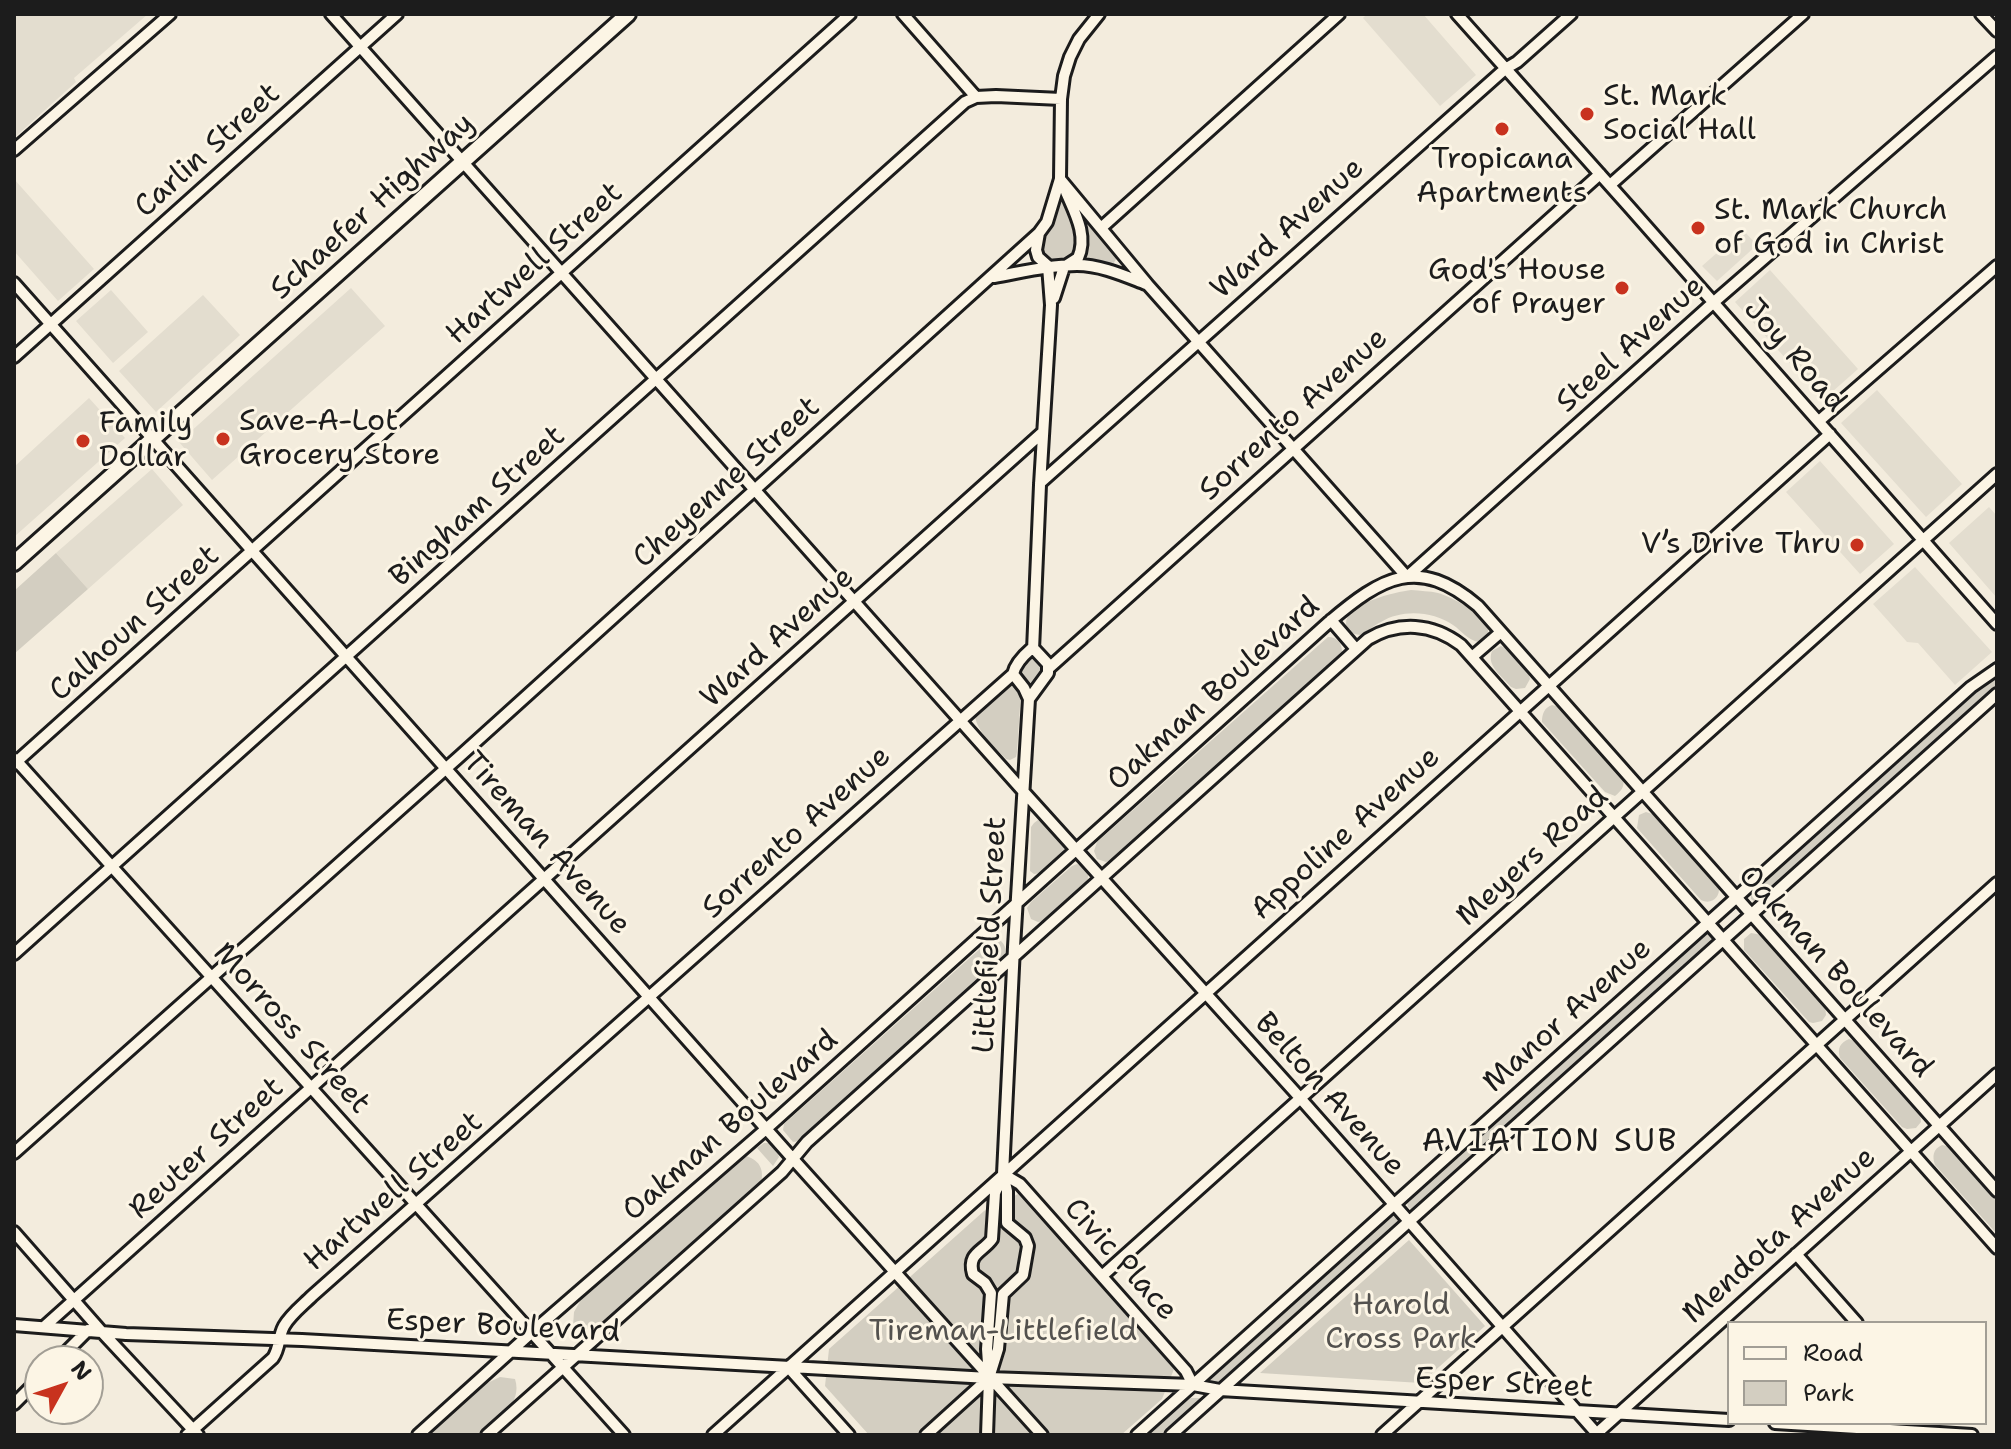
<!DOCTYPE html>
<html>
<head>
<meta charset="utf-8">
<style>
	body { margin:0 }
	#map { position:relative; width:2011px; height:1449px; overflow:hidden; background:#f3ecdd; font-family:"Shantell Sans",sans-serif }
	canvas { display:block }
	.frame { position:absolute; inset:0; border:16px solid #1c1c1c; pointer-events:none }
	.legend { position:absolute; left:1727px; top:1321px; width:260px; height:104px; box-sizing:border-box; background:#fcf5e5; border:2px solid #a29e95; margin:0; padding:10px 14px; list-style:none; font-size:24px; color:#1c1c1c }
	.legend li { display:flex; align-items:center; gap:16px; height:40px }
	.legend b { width:40px; border:2px solid #a29e95 }
	.north { position:absolute; left:24px; top:1345px; width:80px; height:80px; box-sizing:border-box; background:#fcf5e5; border:2px solid #a29e95; border-radius:50%; rotate:50deg; font-size:22px; font-weight:700; line-height:32px; text-align:center; color:#1c1c1c }
	.north::after { content:''; display:block; margin:auto; width:28px; height:36px; background:#c8321e; clip-path:polygon(50% 0,100% 100%,50% 72%,0 100%) }
</style>
</head>
<body>
<div id="map">
<canvas width="2011" height="1449"></canvas>
<div class="frame"></div>
<ul class="legend">
<li><b style="height:10px;background:#fcf5e5"></b>Road</li>
<li><b style="height:22px;background:#d3cec1"></b>Park</li>
</ul>
<div class="north">N</div>
</div>
<script>
const ctx = document.querySelector('canvas').getContext('2d');
ctx.lineJoin = 'round';
function fill(path, color) { ctx.fillStyle = color; ctx.fill(path, 'evenodd'); }
function trace(path, color, width, dash) { ctx.strokeStyle = color; ctx.lineWidth = width; ctx.lineCap = dash ? 'butt' : 'round'; ctx.setLineDash(dash || []); ctx.stroke(path); }
function label(font, color, halo, rows, align = 'center') {
  ctx.font = font + ' "Shantell Sans",sans-serif'; ctx.lineWidth = 6; ctx.setLineDash([]); ctx.textBaseline = 'middle'; ctx.strokeStyle = halo; ctx.fillStyle = color; for (const [text, x, y, turn = 0] of rows) {
    ctx.save(); ctx.translate(x, y); ctx.rotate((+turn || 0) * Math.PI / 180); ctx.textAlign = isNaN(turn) ? turn : align; if (halo) ctx.strokeText(text, 0, 0); ctx.fillText(text, 0, 0); ctx.restore();
  }
}
const built = new Path2D(`
	M14,14H148L74,78L76,82L14,138Z
	M1367,14H1423L1476,75L1440,106L1363,18Z
	M14,179L94,269L58,301L14,251Z
	M1743,230L1757,245L1717,281L1702,266Z
	M1770,270L1858,369L1823,400L1735,302Z
	M351,288L385,326L212,480L179,442Z
	M111,290L148,332L113,363L76,321Z
	M203,295L240,335L156,412L119,371Z
	M1877,390L1962,484L1926,517L1841,423Z
	M89,398L125,438L14,537V467Z
	M1820,461L1894,544L1860,574L1786,492Z
	M152,469L183,505L88,589L56,553Z
	M1989,507L1997,516V598L1949,543Z
	M1915,567L1992,652L1955,685L1918,643L1907,642L1873,604Z`);
const green = new Path2D(`
	M1059,196L1064,198C1072,217 1084,242 1068,260L1049,261L1043,257L1042,242L1055,221L1057,198Z
	M1077,206L1118,256L1113,264L1108,266L1082,262Z
	M56,553L88,589L14,654V591Z
	M1411,590C1420,591 1430,591 1438,593C1450,596 1492,617 1488,633C1486,637 1482,640 1479,642C1467,640 1462,631 1453,625C1433,611 1402,609 1381,622C1373,626 1367,632 1360,635C1353,634 1347,632 1346,624C1345,603 1396,592 1411,590Z
	M1328,637C1337,637 1342,643 1342,652L1339,656L1111,860L1106,862L1097,859L1094,851L1097,842Z
	M1501,646C1513,650 1528,667 1530,679L1525,688L1516,689L1511,687C1502,676 1486,666 1492,651Z
	M1034,654L1043,664V670L1034,685L1028,686L1018,673L1029,655Z
	M1997,678V687L1762,898L1755,902L1751,899V893L1754,890L1970,695Z
	M1015,684L1018,685L1021,691L1017,752L1016,757L1010,760L1006,759C995,747 977,732 975,716L1010,685Z
	M1552,705L1559,707L1623,779C1625,787 1621,791 1615,796L1605,792L1542,722C1542,714 1544,708 1552,705Z
	M1646,812L1655,815L1719,887C1720,898 1711,905 1701,900L1637,828L1639,815Z
	M1038,820L1044,824L1065,847C1062,858 1045,873 1034,874L1030,871L1031,827L1034,823Z
	M1077,864C1087,867 1090,873 1087,882L1044,921L1038,922L1031,919L1027,908L1031,902L1072,866Z
	M1751,933L1762,935L1825,1006L1826,1015L1822,1021L1813,1023L1809,1022L1744,950V939Z
	M1705,934H1708L1713,939L1709,945L1417,1208L1412,1210L1408,1207L1407,1202L1411,1197Z
	M992,938C1003,939 1007,946 1005,956L799,1141L793,1142L783,1130L784,1124Z
	M1849,1039L1857,1042L1920,1112L1921,1122L1916,1128L1907,1129L1902,1127L1840,1058C1837,1048 1840,1043 1849,1039Z
	M764,1143H769L778,1154L779,1157L773,1166L757,1148Z
	M1942,1145L1951,1147L1997,1199V1234L1935,1165C1932,1156 1933,1149 1942,1145Z
	M746,1156C761,1161 764,1170 761,1184L602,1325L584,1330L573,1326L574,1312L583,1296L735,1160Z
	M1018,1194L1174,1369L1162,1399L1121,1435H869L825,1386L829,1349L984,1211Z
	M1393,1216L1398,1220L1399,1224L1228,1378L1219,1383L1208,1382L1376,1229Z
	M1409,1240L1485,1326L1421,1383L1260,1373Z
	M500,1377L515,1379C523,1404 497,1420 481,1435H427L481,1386Z
	M1191,1398H1203V1400L1164,1435H1147L1187,1400Z`);
const minor = new Path2D(`
	M331,14L1023,791L1293,1090L1598,1435
	M903,14L976,97L996,96L1061,99
	M1457,14L1631,209L1997,624
	M1981,14L1997,31
	M14,150L170,14
	M1060,179L1148,285L1407,577L1714,302L1997,56
	M1610,185L1803,14
	M1101,228L1339,14
	M994,277C1022,272 1049,265 1077,265C1101,265 1125,276 1146,284
	M14,283L793,1159L1042,1435
	M1054,298L1064,267L1078,258C1088,236 1075,213 1066,192
	M14,357L397,14
	M1819,421L1997,266
	M1040,483L1505,69L1517,62L1571,14
	M1331,620L1356,649
	M1033,650L1040,485L1051,305L1048,266L1038,257L1036,250L1039,233L1047,222L1060,179L1061,99L1064,76L1070,57L1079,39L1099,14
	M1472,657L1501,632
	M1049,668L1600,174
	M15,759L624,1435
	M14,764L850,14
	M14,954L965,102L976,97
	M14,1153L460,756L1039,233
	M1003,1174L1020,1184L1186,1371L1193,1385
	M14,1232L101,1331L198,1435
	M1796,1254L1857,1323
	M1102,1276L1997,474
	M14,1325L126,1334L302,1340L989,1378L1193,1385L1220,1390L1729,1420
	M45,1326L1043,432
	M57,1361L88,1330
	M788,1367L849,1435
	M989,1378L998,1349L1003,1294L1023,1275L1028,1246L1025,1238L1007,1223V1191L1003,1174L1014,947L1029,699L1024,688L1013,674C1015,665 1024,655 1031,649L1035,650L1048,664V673L1029,699
	M14,1404L40,1378
	M1775,1423L1972,1435
	M187,1435L273,1358C280,1348 278,1337 284,1326C290,1315 303,1305 312,1296L1013,674
	M418,1435L531,1333L766,1129L1329,622C1382,577 1418,555 1478,606L1997,1191
	M487,1435L782,1172L807,1142L1368,639C1399,621 1432,623 1461,645L1997,1248
	M713,1435L1830,434
	M926,1435L989,1378
	M987,1435L989,1378L987,1349L991,1293L985,1283L973,1274C967,1253 983,1252 992,1239L995,1193L1002,1176
	M1137,1435L1971,687L1997,669
	M1171,1435L1997,694
	M1382,1435L1997,883
	M1595,1435L1997,1074`);
const major = new Path2D(`
	M14,563L628,14`);
const markers = [
	[1587,114,8,"#c8321e"],
	[1502,129,8,"#c8321e"],
	[1698,228,8,"#c8321e"],
	[1622,288,8,"#c8321e"],
	[223,439,8,"#c8321e"],
	[83,441,8,"#c8321e"],
	[1857,545,8,"#c8321e"]
];
const poiNames = [
	["St. Mark",1603,97],
	["Social Hall",1603,131],
	["Tropicana",1502,160,"center"],
	["Apartments",1502,194,"center"],
	["St. Mark Church",1714,211],
	["of God in Christ",1714,245],
	["God's House",1606,271,"right"],
	["of Prayer",1606,305,"right"],
	["Save-A-Lot",239,422],
	["Grocery Store",239,456],
	["Family",99,424],
	["Dollar",99,458],
	["V’s Drive Thru",1841,545,"right"]
];
const streetNames = [
	["Carlin Street",208,151,-42],
	["Schaefer Highway",373,207,-42],
	["Ward Avenue",1288,229,-42],
	["Hartwell Street",535,264,-42],
	["Steel Avenue",1631,345,-42],
	["Joy Road",1794,356,49],
	["Sorrento Avenue",1294,415,-42],
	["Cheyenne Street",727,483,-42],
	["Bingham Street",478,507,-42],
	["Calhoun Street",135,624,-42],
	["Ward Avenue",778,638,-42],
	["Oakman Boulevard",1214,694,-42],
	["Sorrento Avenue",797,833,-42],
	["Appoline Avenue",1346,834,-42],
	["Tireman Avenue",546,844,48],
	["Meyers Road",1533,857,-42],
	["Littlefield Street",991,935,-87],
	["Oakman Boulevard",1835,972,48],
	["Manor Avenue",1568,1016,-42],
	["Morross Street",291,1029,48],
	["Belton Avenue",1329,1095,48],
	["Oakman Boulevard",731,1126,-41],
	["Reuter Street",207,1149,-42],
	["Hartwell Street",394,1192,-41],
	["Mendota Avenue",1780,1236,-42],
	["Civic Place",1120,1260,48],
	["Esper Boulevard",503,1327,3],
	["Esper Street",1504,1384,3]
];
const parkNames = [
	["Harold",1401,1306],
	["Cross Park",1401,1340],
	["Tireman-Littlefield",1003,1332]
];
const neighbourhoodNames = [
	["AVIATION SUB",1550,1143]
];
fill(built, '#e3ddcf');
fill(green, '#d3cec1');
trace(minor, '#1c1c1c', 16);
trace(major, '#1c1c1c', 20);
trace(minor, '#fcf5e5', 10);
trace(major, '#fcf5e5', 14);
for (const [x, y, r, color] of markers) { const dot = new Path2D(); dot.arc(x, y, r, 0, 2 * Math.PI); ctx.fillStyle = color; ctx.fill(dot); trace(dot, '#fcf5e5', 3); }
label('30px', '#1c1c1c', '#fcf5e5', poiNames, 'left');
label('30px', '#1c1c1c', '#fcf5e5', streetNames);
label('30px', '#53514e', '#fcf5e5', parkNames);
ctx.letterSpacing = '2px';
label('32px', '#1c1c1c', '#fcf5e5', neighbourhoodNames);
ctx.letterSpacing = '0px';
</script>
</body>
</html>
